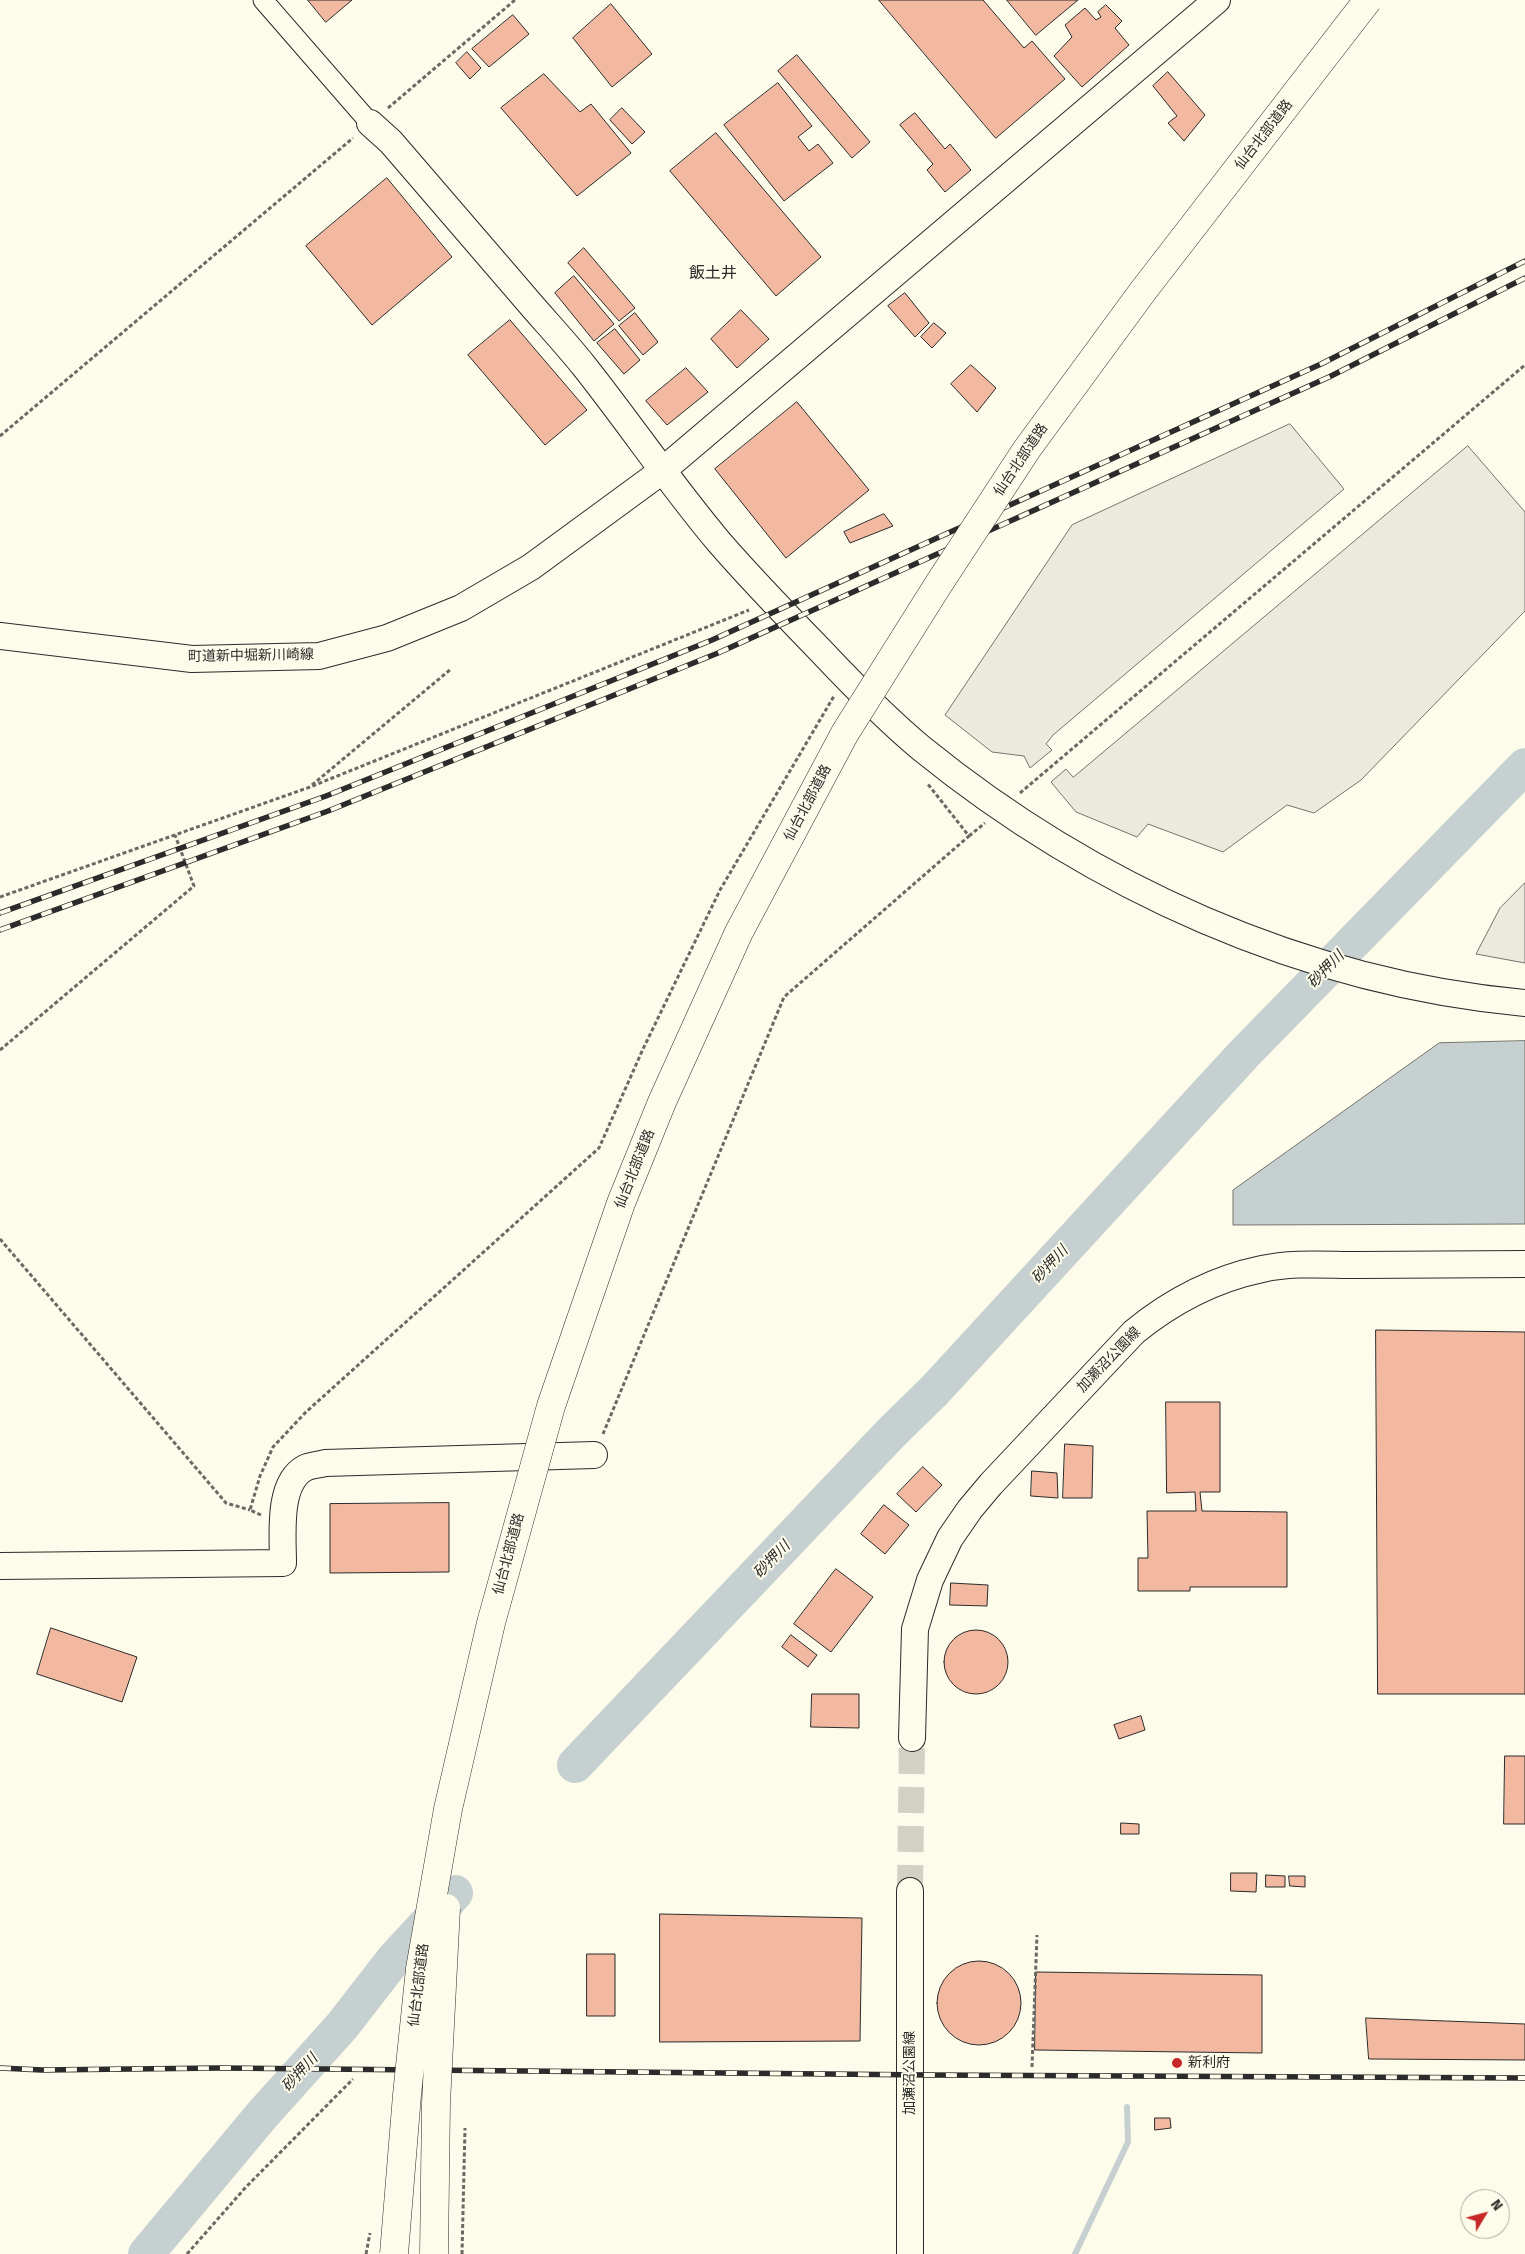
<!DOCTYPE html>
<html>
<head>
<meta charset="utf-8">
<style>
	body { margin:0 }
	#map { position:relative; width:1525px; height:2254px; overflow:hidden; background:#fdfbea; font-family:"Fira Sans",sans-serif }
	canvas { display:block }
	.north { position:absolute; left:1460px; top:2189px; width:50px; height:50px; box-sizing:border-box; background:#fdfbea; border:1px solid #a9a89e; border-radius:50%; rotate:53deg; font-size:14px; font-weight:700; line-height:20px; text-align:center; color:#2b2b2b }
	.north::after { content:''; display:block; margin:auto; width:18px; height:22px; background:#c62828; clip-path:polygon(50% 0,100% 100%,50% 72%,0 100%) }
</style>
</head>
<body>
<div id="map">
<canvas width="1525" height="2254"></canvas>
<div class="north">N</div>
</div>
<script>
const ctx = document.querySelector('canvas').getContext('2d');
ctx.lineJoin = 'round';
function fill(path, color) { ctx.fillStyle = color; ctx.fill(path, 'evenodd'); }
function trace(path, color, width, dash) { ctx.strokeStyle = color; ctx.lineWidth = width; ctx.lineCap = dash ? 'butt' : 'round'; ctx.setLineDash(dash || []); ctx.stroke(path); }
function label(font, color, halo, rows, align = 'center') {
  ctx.font = font + ' "Fira Sans","Noto Sans JP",sans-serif'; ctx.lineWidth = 4; ctx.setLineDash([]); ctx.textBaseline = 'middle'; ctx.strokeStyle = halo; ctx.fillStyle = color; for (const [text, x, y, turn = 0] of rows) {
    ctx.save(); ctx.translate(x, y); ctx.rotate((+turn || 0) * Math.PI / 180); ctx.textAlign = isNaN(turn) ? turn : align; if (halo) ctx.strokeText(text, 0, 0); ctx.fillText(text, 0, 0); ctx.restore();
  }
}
const parking = new Path2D(`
	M1290,424L1344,489L1053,735L1046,744L1052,750L1030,768L1024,756L992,752L945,715L1072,525Z
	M1468,446L1525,512V611L1361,780L1314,813L1287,805L1223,852L1148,824L1137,837L1076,812L1051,782L1066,769L1073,777Z
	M1525,883V963L1476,954L1500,908Z`);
const water = new Path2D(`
	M1525,1041V1224L1233,1225V1190L1439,1043Z`);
const stream = new Path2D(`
	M1075,2254L1128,2142L1127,2107`);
const river = new Path2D(`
	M575,1765L892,1432L934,1391L1243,1055L1525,766
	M146,2254L262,2115L342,2026L394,1959L455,1893`);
const building = new Path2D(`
	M308,0H352L326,22Z
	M879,0H983L1024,48L1032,41L1065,79L996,138Z
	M1007,0H1078L1036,35Z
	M611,4L652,54L612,87L573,38Z
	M1106,5L1122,21L1115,28L1129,45L1082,87L1054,56L1072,37L1065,25L1085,8L1096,20L1101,17L1098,12Z
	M513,15L529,34L489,67L472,49Z
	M467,52L481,68L470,79L456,63Z
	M797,55L870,142L852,158L778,71Z
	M1168,72L1205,115L1184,141L1168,123L1177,116L1153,86Z
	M544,74L580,112L591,104L631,153L577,196L501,108Z
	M778,83L812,126L798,137L809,151L818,144L833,163L784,201L724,125Z
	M622,108L645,132L632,144L610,120Z
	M915,113L945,149L950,144L971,170L945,192L927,170L933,164L900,125Z
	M716,133L821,257L776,296L670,171Z
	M387,178L452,257L372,325L306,246Z
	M584,248L635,308L619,321L568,263Z
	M574,276L614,324L594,341L555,293Z
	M905,293L929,323L915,337L888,306Z
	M741,310L769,339L737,368L711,339Z
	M635,313L658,342L643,355L619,326Z
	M510,320L587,410L545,445L468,355Z
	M934,323L946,333L932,348L921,337Z
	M615,329L640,360L624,374L597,343Z
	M971,365L996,388L977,412L951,384Z
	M686,368L708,392L667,425L646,401Z
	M797,402L869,490L786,558L715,469Z
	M884,514L893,526L850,543L844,532Z
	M1376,1330L1525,1332V1694H1378Z
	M1166,1402H1220V1492H1200L1202,1511L1287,1512V1587H1190V1591H1138V1558H1148L1147,1511H1196L1195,1492L1167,1493Z
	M1065,1444L1093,1446L1092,1498H1063Z
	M923,1467L942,1485L916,1512L897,1494Z
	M1032,1471L1057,1473L1058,1498L1031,1496Z
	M449,1503V1572L330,1573V1504Z
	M884,1505L909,1525L885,1554L861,1534Z
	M836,1569L873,1597L831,1652L794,1624Z
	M951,1583L988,1585L987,1606L950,1605Z
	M51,1628L137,1657L122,1702L37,1674Z
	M944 1662a32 32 0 1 1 64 0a32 32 0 1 1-64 0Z
	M791,1635L817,1655L808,1667L782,1647Z
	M812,1694H859V1728L811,1727Z
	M1141,1716L1145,1730L1119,1739L1114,1725Z
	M1505,1756H1525V1824H1504Z
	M1121,1823L1139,1824V1834H1121Z
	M1231,1873H1257L1256,1892L1231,1891Z
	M1266,1875L1285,1876V1887H1266Z
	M1289,1876H1305V1887L1290,1886Z
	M660,1914L862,1918L860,2041L660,2042Z
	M587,1954H615V2016H587Z
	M937 2003a42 42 0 1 1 84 0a42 42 0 1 1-84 0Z
	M1036,1972L1262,1975V2053L1035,2050Z
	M1366,2018L1525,2024V2060L1369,2059Z
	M1155,2118H1170L1171,2128L1155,2130Z`);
const secondaryTunnel = new Path2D(`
	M910,1891L912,1738`);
const path = new Path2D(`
	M388,108L515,0
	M0,436L353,138
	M312,785L451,669
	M1020,793L1525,365
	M969,836L985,823
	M0,897L310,787L749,610
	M0,1050L194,886L175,835
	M0,1239L226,1503L250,1510
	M603,1434L784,997L969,836L927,783
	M261,1515L250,1510L260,1476L273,1447L306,1412L599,1148L643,1049L720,890L834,696
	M1032,2067L1037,1935
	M187,2254L246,2187L353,2079
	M366,2254L370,2233
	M462,2254L465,2128`);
const street = new Path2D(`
	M263,0L370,123`);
const secondary = new Path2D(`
	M370,123L391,142C434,192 478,243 521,293C542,318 564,341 584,366C630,424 671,485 719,542C751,579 786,615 820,650C852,684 885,718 921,748C1092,887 1304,983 1525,1003
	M0,636L192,659L319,656L387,638L461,608L531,567L662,471L1217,0
	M0,1566L283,1563C283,1536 277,1483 305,1468C311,1465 319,1465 325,1463L594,1455
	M912,1738L915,1629L930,1580L950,1538L970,1509L991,1484L1134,1332C1172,1301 1214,1279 1262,1269C1293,1262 1326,1265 1357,1265C1413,1265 1469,1264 1525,1264
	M910,2254V1891`);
const rail = new Path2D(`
	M0,913L326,796L712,640L1321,364L1525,261
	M0,930L328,811L718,653L1329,377L1525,278
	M0,2068L42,2070L221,2068L929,2075L1525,2078`);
const highwayBridge = new Path2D(`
	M394,2254L407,2095L420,1969L448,1809L491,1623L551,1406L621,1203L662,1102L739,932L845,733L938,585L1027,449L1143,291L1368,0
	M434,2254L436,2103L446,1908`);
const markers = [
	[1177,2063,6,"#c62828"]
];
const streetNames = [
	["仙台北部道路",1264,135,-52],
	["仙台北部道路",1021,460,-56],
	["町道新中堀新川崎線",251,656,-1],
	["仙台北部道路",808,803,-62],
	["仙台北部道路",635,1169,-68],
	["加瀬沼公園線",1109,1360,-46],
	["仙台北部道路",509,1554,-75],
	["仙台北部道路",419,1985,-83],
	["加瀬沼公園線",910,2073,-90]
];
const poiNames = [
	["新利府",1188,2063]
];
const waterNames = [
	["砂押川",1326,970,-46],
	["砂押川",1050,1265,-47],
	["砂押川",772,1560,-46],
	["砂押川",300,2073,-48]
];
const quarterNames = [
	["飯土井",713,274]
];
fill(parking, '#eceadb');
trace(parking, '#74746e', 1);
fill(water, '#c7d0d0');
trace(water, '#74746e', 1);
trace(stream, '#c7d0d0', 6);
trace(river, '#c7d0d0', 36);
fill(building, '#f2b8a0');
trace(building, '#2b2b2b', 1);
trace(secondaryTunnel, '#d3d1c4', 26, [26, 13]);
trace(street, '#2b2b2b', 21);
trace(secondary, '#2b2b2b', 28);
trace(path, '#6a6964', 3, [4, 2.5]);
trace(street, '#fdfbea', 19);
trace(secondary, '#fdfbea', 26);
trace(rail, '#2b2b2b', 5.5);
trace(rail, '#fdfbea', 4, [11]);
trace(highwayBridge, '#2b2b2b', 29, []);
trace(highwayBridge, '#fdfbea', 28);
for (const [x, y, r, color] of markers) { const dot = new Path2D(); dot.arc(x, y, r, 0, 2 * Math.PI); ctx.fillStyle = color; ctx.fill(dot); trace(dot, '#fdfbea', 2); }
label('14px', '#2b2b2b', '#fdfbea', streetNames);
label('14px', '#2b2b2b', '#fdfbea', poiNames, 'left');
label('italic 15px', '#2b2b2b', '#fdfbea', waterNames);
label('16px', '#2b2b2b', '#fdfbea', quarterNames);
</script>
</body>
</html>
